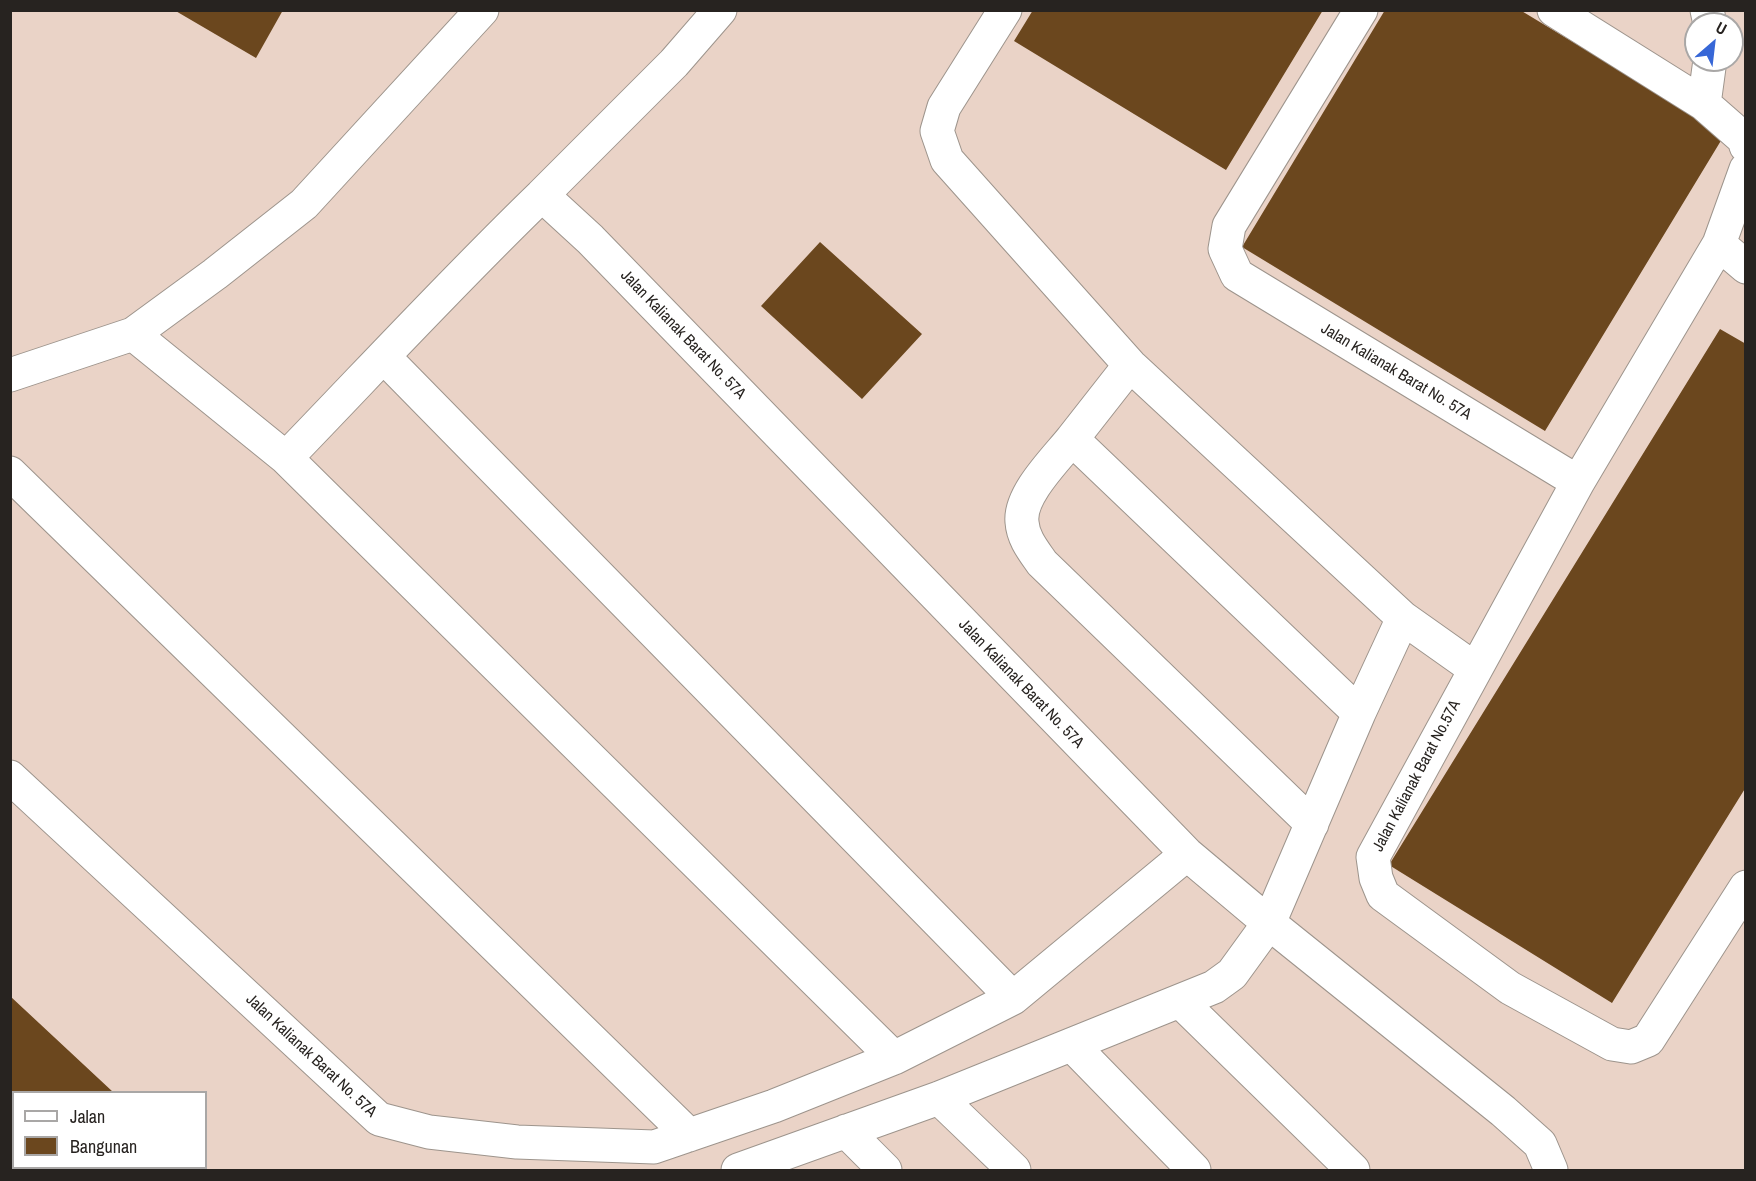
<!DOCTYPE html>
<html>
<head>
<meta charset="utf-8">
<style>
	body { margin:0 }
	#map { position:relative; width:1756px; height:1181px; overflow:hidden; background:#eae0d7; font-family:"Archivo Narrow",sans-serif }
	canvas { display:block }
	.frame { position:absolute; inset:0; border:12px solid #272320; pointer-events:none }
	.legend { position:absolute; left:12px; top:1091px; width:195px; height:78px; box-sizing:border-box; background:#fff; border:2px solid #a9a7a6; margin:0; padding:8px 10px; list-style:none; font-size:18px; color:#272320 }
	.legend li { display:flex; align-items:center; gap:12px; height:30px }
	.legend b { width:30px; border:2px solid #a9a7a6 }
	.north { position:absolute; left:1684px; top:12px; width:60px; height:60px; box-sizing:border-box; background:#fff; border:2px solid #a9a7a6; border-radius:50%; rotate:28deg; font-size:16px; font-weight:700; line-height:24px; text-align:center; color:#272320 }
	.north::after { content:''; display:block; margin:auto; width:21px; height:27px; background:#3767d7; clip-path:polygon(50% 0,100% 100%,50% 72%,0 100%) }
</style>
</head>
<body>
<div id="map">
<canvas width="1756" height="1181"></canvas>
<div class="frame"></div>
<ul class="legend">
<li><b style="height:8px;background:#fff"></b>Jalan</li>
<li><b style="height:16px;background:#6b471e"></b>Bangunan</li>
</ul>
<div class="north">U</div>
</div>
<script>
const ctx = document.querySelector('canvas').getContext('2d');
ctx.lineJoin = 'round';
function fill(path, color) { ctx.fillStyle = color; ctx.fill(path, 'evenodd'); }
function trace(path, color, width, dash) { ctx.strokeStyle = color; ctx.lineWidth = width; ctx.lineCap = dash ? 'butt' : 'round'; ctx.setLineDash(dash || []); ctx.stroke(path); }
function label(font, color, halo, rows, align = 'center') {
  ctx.font = font + ' "Archivo Narrow",sans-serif'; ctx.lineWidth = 6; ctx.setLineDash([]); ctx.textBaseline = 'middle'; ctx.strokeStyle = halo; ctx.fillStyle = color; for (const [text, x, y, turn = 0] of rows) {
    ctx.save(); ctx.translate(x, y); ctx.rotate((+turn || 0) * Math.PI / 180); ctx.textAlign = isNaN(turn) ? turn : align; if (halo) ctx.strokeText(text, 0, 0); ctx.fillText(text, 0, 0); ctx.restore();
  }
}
const industrial = new Path2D(`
	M10,11H1745V1170H11ZM1696,24H1732V60H1696ZM14,1092H206V1168H14Z`);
const building = new Path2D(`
	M174,10H283L256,58Z
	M1033,10H1323L1226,170L1014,41Z
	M1385,10H1520L1725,134L1545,431L1242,247Z
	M820,242L922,334L862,399L761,306Z
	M1720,329L1746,344V787L1612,1003L1389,865Z
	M10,996L113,1092H14V1168H45L42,1170H10Z`);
const minor = new Path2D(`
	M720,10L674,63L542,195L590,239L1187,854L1269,923L1232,974L1214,987L939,1098L738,1170
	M1005,10L944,107L937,131L947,160L1130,365L1403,618L1475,669
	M1361,10L1229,226L1225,249L1237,275L1578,482
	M1554,10L1704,104L1744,139L1746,146
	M1707,10L1710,24
	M1704,104L1710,60
	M1746,169L1719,244L1578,482L1373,857L1376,878L1383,895L1510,988L1612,1044L1631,1047L1648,1040L1746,887
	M1719,244L1746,267
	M133,334L286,458L894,1058
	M384,357L1013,998
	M1130,365L1072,439L1359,713
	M10,375L133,334L215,274L304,204L482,10
	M1072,439C1056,459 1019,495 1022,522C1023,538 1033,550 1042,563L1312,824
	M286,458C371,370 454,280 542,195
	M10,473L689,1135
	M1403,618L1359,713L1269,923L1503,1111L1540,1144L1551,1170
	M10,777L379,1119L429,1132L517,1142L654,1147L774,1106L894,1058L1013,998L1187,854
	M1181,1002L1353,1170
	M1072,1045L1194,1170
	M939,1098L1014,1170
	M846,1131L885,1170`);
const streetNames = [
	["Jalan Kalianak Barat No. 57A",683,335,46],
	["Jalan Kalianak Barat No. 57A",1396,372,31],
	["Jalan Kalianak Barat No. 57A",1021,684,46],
	["Jalan Kalianak Barat No.57A",1417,776,-62],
	["Jalan Kalianak Barat No. 57A",311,1056,43]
];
fill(industrial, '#ead3c7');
fill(building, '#6b471e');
trace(minor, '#9d948c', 35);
trace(minor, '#fff', 33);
label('16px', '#272320', '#fff', streetNames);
</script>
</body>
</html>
